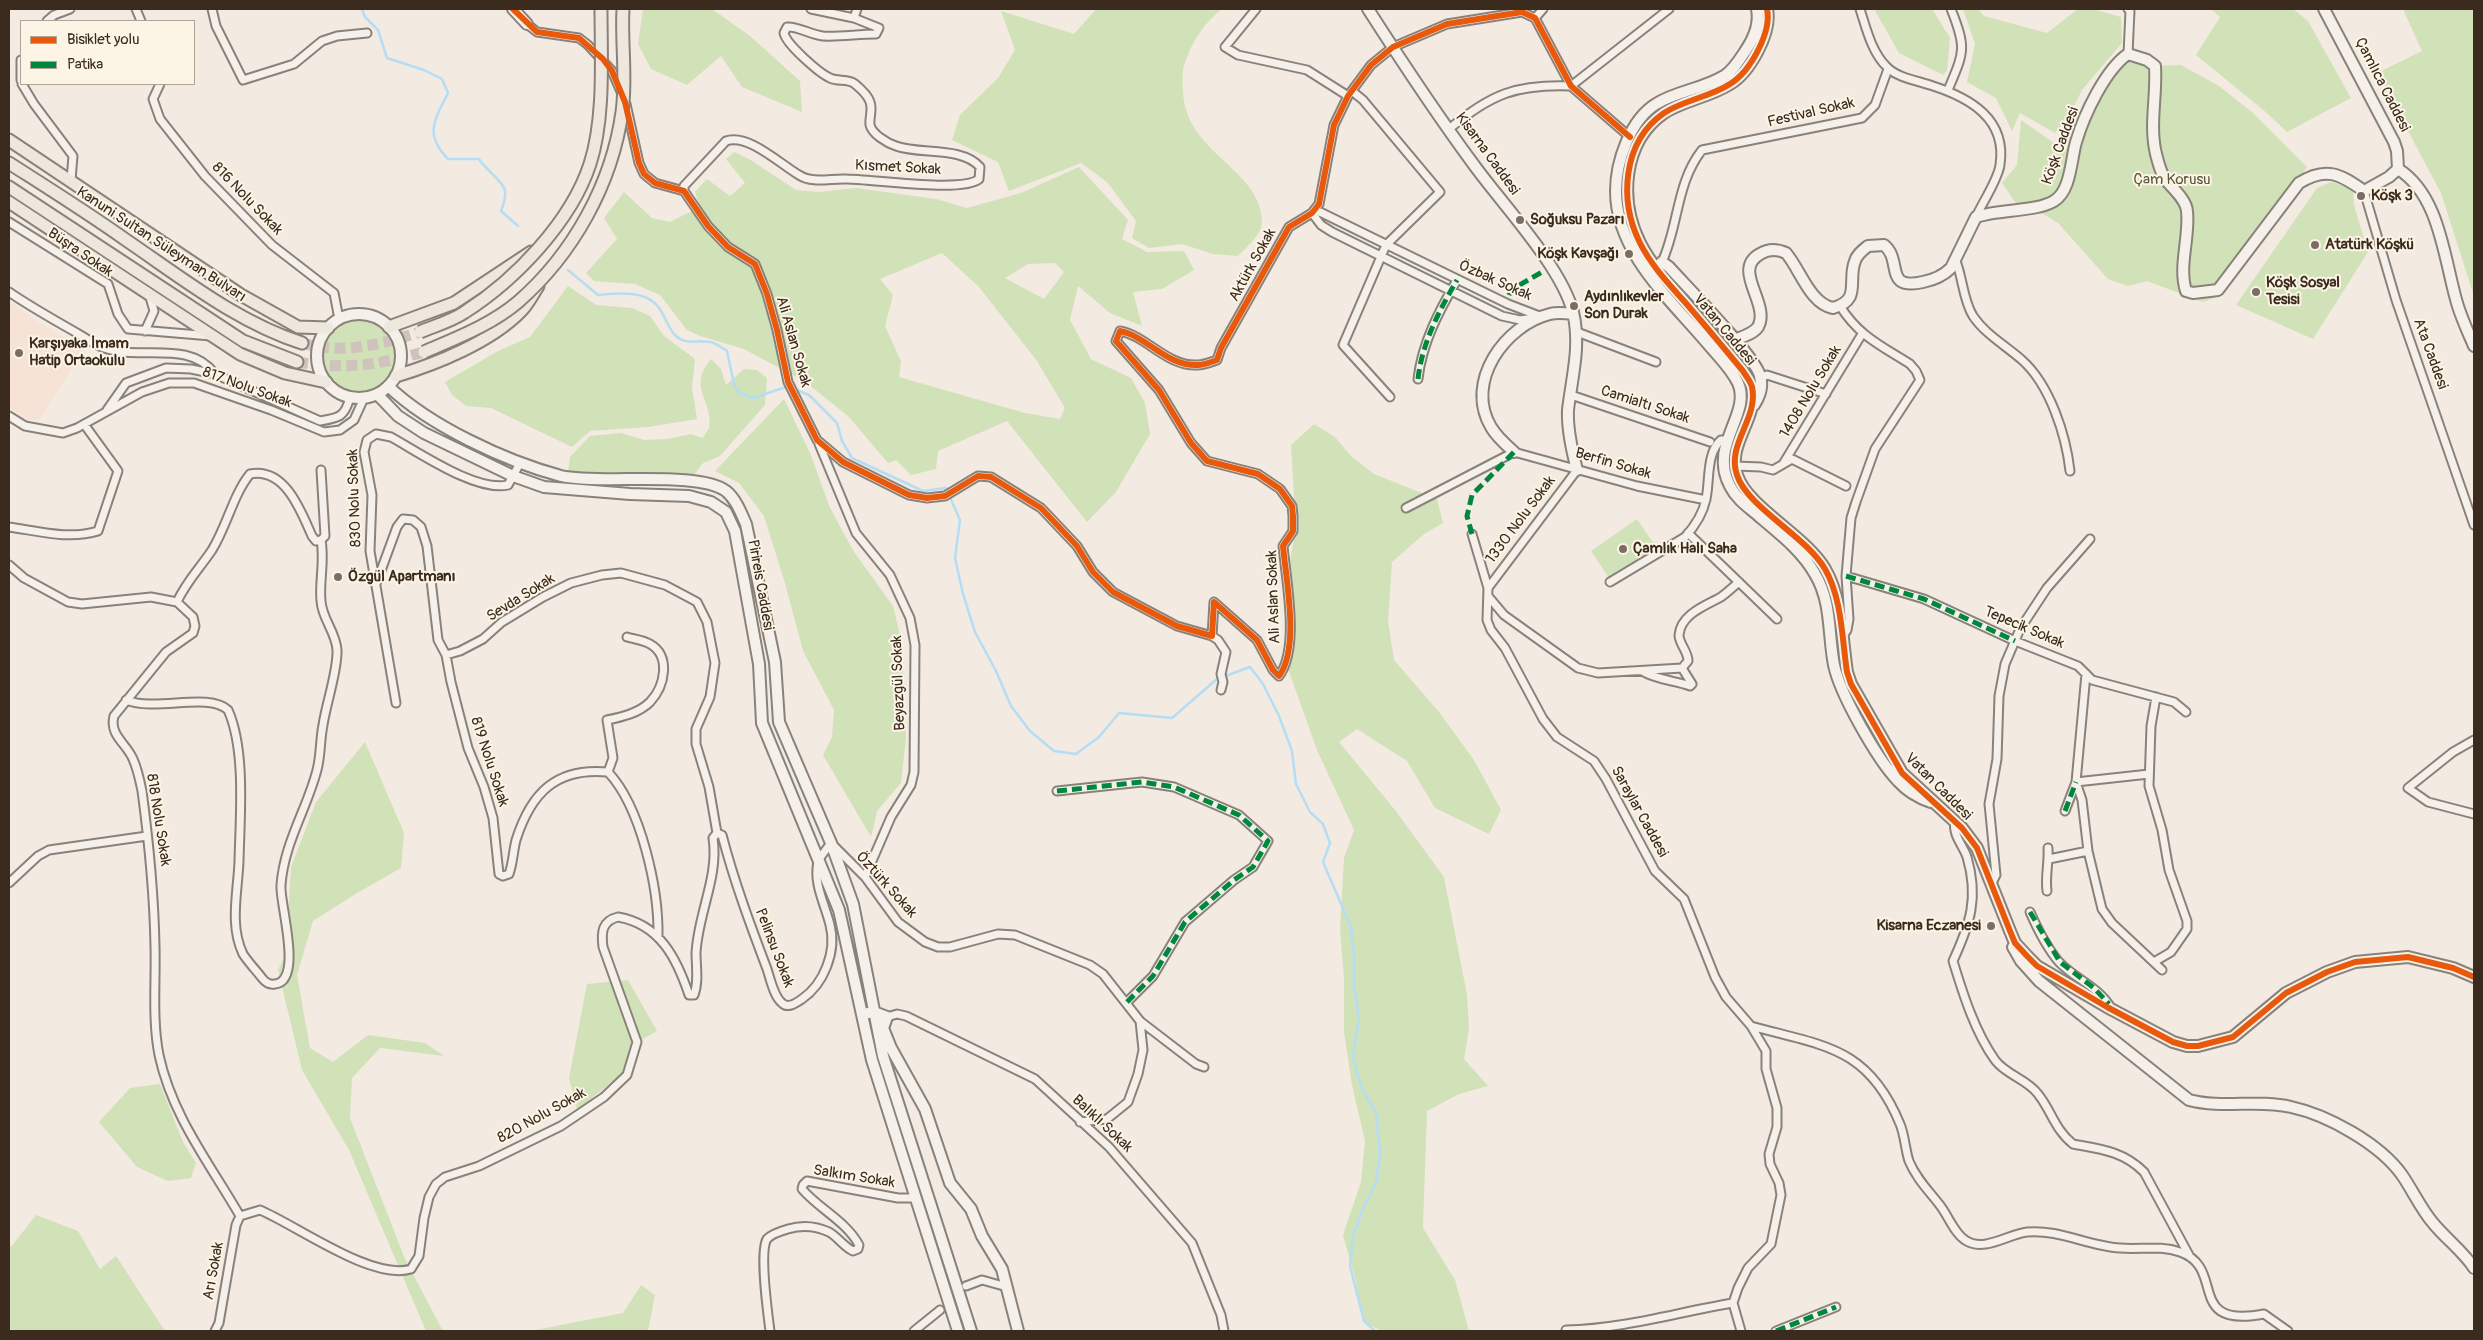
<!DOCTYPE html>
<html>
<head>
<meta charset="utf-8">
<style>
	body { margin:0 }
	#map { position:relative; width:2483px; height:1340px; overflow:hidden; background:#f3eae2; font-family:Pangolin,sans-serif }
	canvas { display:block }
	.frame { position:absolute; inset:0; border:10px solid #3b2a1e; pointer-events:none }
	.legend { position:absolute; left:20px; top:20px; width:175px; height:65px; box-sizing:border-box; background:#fcf5e5; border:1px solid #afa495; margin:0; padding:6px 9px; list-style:none; font-size:15px; color:#3b2a1e }
	.legend li { display:flex; align-items:center; gap:10px; height:25px }
	.legend b { width:25px; border:1px solid #afa495 }
</style>
</head>
<body>
<div id="map">
<canvas width="2483" height="1340"></canvas>
<div class="frame"></div>
<ul class="legend">
<li><b style="height:6px;background:#e8590c"></b>Bisiklet yolu</li>
<li><b style="height:6px;background:#00873e"></b>Patika</li>
</ul>
</div>
<script>
const ctx = document.querySelector('canvas').getContext('2d');
ctx.lineJoin = 'round';
function fill(path, color) { ctx.fillStyle = color; ctx.fill(path, 'evenodd'); }
function trace(path, color, width, dash) { ctx.strokeStyle = color; ctx.lineWidth = width; ctx.lineCap = dash ? 'butt' : 'round'; ctx.setLineDash(dash || []); ctx.stroke(path); }
function label(font, color, halo, rows, align = 'center') {
  ctx.font = font + ' Pangolin,sans-serif'; ctx.lineWidth = 4; ctx.setLineDash([]); ctx.textBaseline = 'middle'; ctx.strokeStyle = halo; ctx.fillStyle = color; for (const [text, x, y, turn = 0] of rows) {
    ctx.save(); ctx.translate(x, y); ctx.rotate((+turn || 0) * Math.PI / 180); ctx.textAlign = isNaN(turn) ? turn : align; if (halo) ctx.strokeText(text, 0, 0); ctx.fillText(text, 0, 0); ctx.restore();
  }
}
const built = new Path2D(`
	M9,301L36,321L84,349L40,419L28,420L9,407Z`);
const green = new Path2D(`
	M643,9H712L750,36L800,81L802,112L742,87L721,56L687,85L651,69L638,44Z
	M1096,9H1222C1207,20 1193,40 1187,57C1182,69 1182,78 1183,91C1185,153 1258,167 1262,219C1263,235 1247,246 1238,256L1213,254L1182,244L1149,248L1132,238L1136,221L1107,182L1081,163L1009,191L998,162L952,140L960,115L998,78L1015,50L1001,11L1074,34Z
	M1874,9H1932L1950,38L1947,71L1943,75L1899,53Z
	M1963,9H1978L1984,16L2047,33L2078,9H2093L2121,17L2122,43L2082,90L2068,118L2055,133L2020,113L2012,131L1996,98L1967,82L1975,44Z
	M2211,9H2293L2308,21L2351,98L2287,132L2267,113L2196,55L2220,17Z
	M2403,9H2474V296L2441,193L2377,73L2422,51Z
	M2128,54L2155,66L2181,65L2219,86L2253,113L2307,167L2217,297L2203,302L2147,281L2128,286L2108,279L2058,223L2032,207L2015,202L2002,183L2017,165L2021,120L2064,150L2077,140L2099,89Z
	M734,152L749,159L796,190L819,192L856,188L936,199L967,208L1021,193L1079,167L1128,220L1122,239L1147,252L1184,251L1194,270L1162,289L1133,292L1142,326L1110,313L1078,286L1070,320L1091,359L1131,378L1145,403L1150,434L1116,492L1087,522L1007,421L938,451L936,469L911,475L896,460L888,463L848,416L804,381L744,349L700,336L687,330L660,295L635,284L594,281L586,273L617,239L604,218L624,192L652,218L670,222L700,207L695,192L707,179L730,196L745,183L726,159ZM942,253L979,287L1037,361L1065,408L1060,419L1025,413L899,377L901,361L885,326L893,295L880,279ZM1055,263L1064,272L1044,299L1005,278L1028,264Z
	M2331,182L2347,186L2353,191L2354,205L2368,252L2313,339L2236,305L2317,188Z
	M568,286L596,305L632,308L650,316L664,336L695,359L692,387L697,419L648,427L590,431L572,447L491,408L466,406L452,395L445,382L498,351L530,337Z
	M320 356a39 39 0 1 1 78 0a39 39 0 1 1-78 0Z
	M711,359L721,369L726,385L744,369L757,370L767,378L765,405L720,456L703,463L694,475L582,476L568,472L570,457L590,436L621,433L644,440L667,439L691,434L703,438C704,435 708,431 709,428C715,403 686,388 711,359Z
	M784,399L810,453L830,508L854,552L893,606L901,639L906,737L901,783L877,811L871,837L823,755L832,737L834,710L803,651L785,583L764,516L739,483L715,471Z
	M1314,424L1335,437L1351,456L1374,474L1437,499L1443,523L1424,534L1392,562L1388,621L1394,660L1439,712L1474,760L1501,810L1489,834L1435,808L1407,761L1357,729L1339,742L1395,810L1444,877L1467,995L1469,1029L1464,1059L1488,1086L1459,1094L1427,1111L1423,1228L1455,1280L1469,1331H1382L1363,1322L1355,1278L1343,1235L1361,1182L1365,1141L1352,1085L1344,1032V978L1340,929L1344,858L1354,830L1317,750L1287,666L1286,581L1296,529L1291,445Z
	M1637,519L1656,547L1609,578L1591,551Z
	M365,742L404,833L401,868L357,893L313,921L297,975L310,1048L333,1062L368,1035L425,1043L444,1056L380,1048L352,1078L350,1118L405,1259L443,1331H426L349,1150L302,1070L278,970L286,953L291,867L316,802Z
	M628,980L657,1031L632,1045L624,1072L577,1110L569,1078L587,984Z
	M160,1084L183,1142L196,1163L191,1178L168,1181L137,1167L99,1122L130,1088Z
	M36,1215L78,1231L100,1269L116,1256L165,1331H9V1246L11,1247Z
	M641,1285L655,1295L648,1331H530L623,1313Z`);
const stream = new Path2D(`
	M362,9L365,17L378,30L387,58L424,70L442,79L448,93C434,121 424,134 448,159H479C485,169 504,182 505,191C506,197 503,206 501,211L518,226
	M568,270L598,295C618,293 649,289 661,311C666,319 669,330 677,337C687,345 698,340 710,342C716,343 722,348 727,351L734,384L739,393L753,398L789,386
	M794,389L809,395L837,423L842,441L852,458L923,491L946,488L960,520L955,558L963,594L975,632L996,671L1011,706L1030,731L1054,751L1076,754L1099,737L1119,713L1172,718L1217,679L1250,667L1263,684L1279,716L1292,751L1296,784L1310,812L1323,824L1330,843L1323,862L1351,927L1354,955V987L1359,1018L1353,1057L1361,1087L1376,1113L1380,1153L1376,1183L1362,1211L1353,1236L1350,1266L1364,1321L1375,1331`);
const primaryTunnel = new Path2D(`
	M302,343C341,355 383,344 420,332
	M297,362C346,370 377,365 424,352`);
const street = new Path2D(`
	M136,9L141,21
	M212,9L216,26L243,80L294,64L322,41L337,36L367,33
	M1256,9L1225,47L1238,55L1307,70L1348,96
	M1860,9C1866,28 1872,53 1887,67C1897,78 1919,81 1933,86C1970,98 2007,119 2000,165C1998,180 1982,203 1976,217
	M2128,9L2130,11L2128,54
	M854,18L857,9
	M1535,18L1543,9
	M47,21L54,15L70,9
	M527,24L537,32L579,38L588,45L612,71L622,94
	M21,60V80
	M22,84L34,104L73,156L71,180
	M160,84L153,99L160,119L205,176L272,245L334,293L339,319
	M1948,90C1964,52 1967,49 1951,9
	M1352,91L1363,100L1440,192L1386,245L1343,345L1390,397
	M626,104L639,163L644,174L655,183L684,191L708,226L728,247L755,264L767,294L777,330L788,382L817,440L843,462L909,495L927,498L945,496L978,476L991,477L1041,508L1077,546L1093,572L1113,592L1177,626L1212,636L1214,602L1257,640L1273,670L1279,676C1300,648 1286,580 1283,546L1293,531V516L1292,506L1280,489L1258,474L1207,461L1191,443L1159,390L1116,341L1120,331C1147,336 1167,367 1198,365C1204,365 1211,362 1217,360L1221,348L1289,227L1312,213L1319,204L1334,125L1348,96L1371,65L1393,47L1447,24L1522,12L1535,18L1571,86L1630,137
	M1449,129C1491,94 1516,84 1571,86L1669,9
	M684,191V186L726,141C748,133 780,164 799,175C813,184 831,178 847,179C871,179 963,193 979,179L980,167C961,146 921,155 896,146C887,143 872,134 870,125C869,117 873,110 870,102C868,95 861,89 855,84C848,78 838,82 830,78C819,73 786,44 784,33L787,27C798,26 811,35 823,36C840,37 858,34 876,34L879,28L854,18L811,9
	M2364,191L2396,300L2474,525
	M1320,212L1508,304L1542,317L1520,320L1502,316L1332,232L1321,225L1312,213Z
	M9,222L108,284L118,314L128,329L211,336
	M1956,261C1963,279 1963,300 1973,316C1985,334 2005,345 2022,360C2050,385 2066,435 2070,471
	M1662,262C1679,225 1676,183 1702,150L1862,118L1875,105L1888,69
	M9,292C31,307 54,320 77,333C86,338 95,345 104,348C140,361 189,339 215,374
	M1840,306C1859,336 1880,345 1910,364L1916,371L1920,380L1875,449L1856,502L1851,518L1846,576L1849,619L1847,630L1842,638
	M145,331L154,311L149,294
	M1577,332L1656,362
	M1760,377L1767,375L1826,394
	M1418,379C1422,343 1439,311 1457,280
	M1571,395L1710,442
	M107,410L126,383L166,368L191,369L215,374L320,421C339,418 345,417 350,397
	M9,416L25,426L63,433L77,428L142,392L169,383H194L271,410L324,432L340,430L354,420L364,398
	M819,444L856,533L890,575L910,618L915,645L914,772L911,785L891,817L865,877
	M1783,464L1862,334
	M1735,466L1761,467L1773,470L1792,459L1846,486
	M321,470L325,536L321,540
	M1406,508L1514,452L1637,486L1706,500
	M9,527C38,531 69,540 98,531L118,471L84,424
	M1688,533L1777,619
	M1472,534L1488,588L1487,620L1491,630L1505,648L1543,719L1557,737L1594,761L1606,779L1655,871L1684,899L1715,977L1726,997L1751,1026L1766,1051V1069L1777,1108V1127L1769,1154L1770,1164L1779,1183L1781,1195L1771,1244L1748,1268L1738,1288L1733,1303L1741,1331
	M9,565L24,578L68,602L82,604L151,597L177,602
	M1846,576L1924,599L2015,641L2078,666L2092,680L2174,702L2186,712
	M1610,582L1685,537C1695,526 1703,514 1706,499C1710,481 1706,453 1721,440H1727
	M376,584L397,527L403,519L413,520L421,527L427,546L438,640L446,655L451,682L468,748L484,787L493,818L499,874L503,876L509,874C513,863 513,852 516,840C531,793 556,767 608,772C641,807 659,889 658,937
	M1488,588L1577,470
	M1488,596L1504,615L1578,668L1598,673L1682,668L1688,661C1688,651 1679,644 1679,635C1681,614 1705,606 1721,597C1727,593 1733,587 1739,582
	M1212,636L1218,640L1226,652L1221,674L1223,682L1221,690
	M446,655L460,651L483,639L502,622L543,597L571,583L602,575L621,573L665,585L697,602L707,622L715,663L710,697L696,729V744L709,787L717,833
	M1642,671C1657,680 1673,680 1690,686L1692,684L1682,668
	M2086,674L2076,782L2082,800L2088,851L2102,909L2112,923L2162,970
	M126,700C156,712 208,692 228,710C246,750 240,817 239,861C238,891 229,925 243,954C248,962 256,970 262,978C265,982 269,985 275,984C304,981 279,902 281,885C284,843 307,809 317,770C321,755 320,739 323,725C326,704 338,670 337,650C336,632 322,619 321,601C319,580 325,562 321,540
	M396,703L370,551L372,495L364,452L367,440L376,434L391,437C420,453 476,492 508,485L520,463
	M2474,740L2453,752L2408,788L2428,802L2474,814
	M608,772L613,758L607,720C622,717 639,713 650,702C665,686 671,656 650,644C643,640 634,639 627,637
	M2076,782L2149,774
	M1057,791L1142,782L1174,787L1239,815L1268,841L1253,867L1234,880L1185,922L1153,976L1127,1002
	M2065,811L2076,782
	M1955,821C1952,835 1963,845 1967,857C1979,898 1970,924 1953,961C1963,994 1975,1032 1995,1060C2006,1075 2027,1079 2038,1094C2051,1110 2055,1130 2073,1144C2100,1149 2123,1151 2144,1172L2190,1257
	M717,833L722,835C734,881 750,924 767,969C770,978 774,997 782,1003C788,1009 796,1003 802,999C824,984 837,951 830,925C825,904 813,884 818,862C820,856 827,849 831,843L865,877L898,922L925,942L938,947H950L998,934L1015,935L1090,965L1103,974L1140,1021L1196,1064L1204,1067
	M2049,859L2088,851
	M9,883L38,856L49,850L147,836
	M1991,885L1996,875L1989,804L1997,759L1999,696L2005,664L2020,629L2047,588L2090,539
	M2047,891C2045,876 2049,863 2048,848
	M2030,912C2037,928 2047,948 2059,962C2075,979 2099,987 2111,1008
	M2154,962L2171,952L2187,929V921L2169,870L2162,830L2149,786L2151,726L2156,697
	M887,1017L897,1014L906,1016L1035,1079L1109,1147L1192,1243L1221,1315L1224,1331
	M1751,1026C1823,1046 1868,1046 1900,1124C1905,1136 1905,1149 1909,1161C1916,1178 1928,1190 1939,1204C1948,1215 1954,1233 1965,1240C1984,1253 2008,1234 2027,1232C2059,1229 2088,1246 2120,1248C2140,1250 2160,1245 2180,1252C2227,1268 2184,1329 2264,1314L2288,1331
	M1080,1122L1107,1119L1128,1102L1138,1074L1143,1050L1140,1021
	M240,1216L260,1210C296,1225 372,1281 411,1269L419,1256L424,1218L429,1197L436,1184L445,1177L479,1166L561,1126L604,1097L627,1075L637,1042L603,947C601,932 602,921 618,917C660,924 677,959 689,995H694C699,982 696,966 696,953C698,913 719,877 713,838L717,833
	M240,1216C210,1164 172,1116 159,1055C152,1019 156,982 155,946C154,894 149,843 142,791C140,781 137,768 133,759C126,743 109,735 114,716L166,652L193,633L195,626L193,617L177,602C186,582 200,568 212,550C227,526 233,495 250,474C285,467 301,511 312,536L316,541L321,540
	M966,1286L982,1280L1007,1287
	M1566,1330C1623,1329 1678,1312 1733,1303
	M215,1331L219,1323L236,1225L240,1216
	M770,1331C768,1315 759,1252 767,1239C771,1234 781,1231 788,1229C801,1225 816,1226 829,1232C838,1237 844,1247 853,1251L858,1249L859,1245C846,1221 819,1209 802,1189L803,1185L807,1181L898,1198H916
	M914,1331L940,1310
	M1776,1331L1836,1307`);
const secondary = new Path2D(`
	M513,9L527,24
	M1368,9C1402,62 1437,115 1474,165C1503,205 1561,266 1573,312C1581,346 1572,376 1568,410C1567,429 1572,451 1577,470
	M1757,9C1760,24 1754,38 1746,50C1740,59 1733,71 1724,76C1703,89 1676,91 1656,104C1630,120 1616,162 1616,191C1616,253 1671,300 1708,344C1718,356 1731,368 1738,383C1752,414 1708,445 1730,486C1737,500 1750,508 1761,518C1781,535 1802,551 1815,574C1832,602 1828,635 1834,665C1840,694 1877,759 1898,781C1906,790 1919,798 1931,802
	M1767,9C1772,32 1750,72 1730,84C1710,97 1684,100 1664,113C1622,142 1619,201 1640,243C1651,265 1668,283 1684,301C1704,324 1723,347 1743,371C1746,376 1751,382 1752,387C1759,418 1726,444 1737,475C1747,507 1806,536 1825,569C1842,598 1842,639 1847,672L1851,684L1902,773L1962,828L1977,848L2010,931L2015,943L2027,956L2037,966L2107,1007L2173,1042L2187,1046H2198L2233,1037L2286,993L2327,972L2355,962L2408,957L2453,968L2474,977
	M2398,169C2440,195 2444,259 2457,303C2461,317 2468,332 2474,346
	M1652,272L1662,262L1669,267C1686,286 1756,357 1760,376C1763,386 1760,396 1754,405
	M317 356a42 42 0 1 1 84 0a42 42 0 1 1-84 0Z
	M1734,340C1742,337 1753,334 1758,327C1771,304 1731,270 1760,254C1768,249 1777,249 1786,253C1800,269 1810,304 1833,308C1862,300 1847,281 1855,261C1857,254 1863,250 1868,246L1884,245C1903,260 1883,291 1923,282C1933,280 1944,275 1951,268L1976,217C1998,209 2036,212 2054,201C2071,191 2071,159 2076,142C2084,115 2105,70 2128,54L2147,60L2155,66C2157,96 2149,125 2156,154C2158,162 2161,173 2165,179C2172,188 2186,199 2187,211C2190,237 2178,266 2186,291L2193,293L2218,290L2299,183C2326,166 2340,174 2364,191L2389,177L2398,169L2397,151L2394,142L2324,9
	M388,386C430,426 505,461 561,476C600,485 698,470 726,491C736,499 741,513 746,524L775,662L779,722L831,843L853,904L883,1056L971,1331
	M377,394L398,416L424,433L513,476L544,487L630,494L689,496L711,502L726,512L735,531L759,664L762,723L839,910L872,1060L958,1331
	M1514,452C1506,445 1496,436 1491,427C1464,382 1505,325 1550,314C1557,312 1566,313 1573,314
	M2013,947L2021,961L2039,981L2189,1100C2223,1109 2257,1099 2291,1107C2328,1115 2380,1144 2402,1175C2413,1191 2421,1209 2433,1223C2446,1239 2463,1251 2474,1268
	M868,1013L874,1012L887,1017L883,1028L891,1048L925,1109L950,1183L971,1209L982,1236L1002,1269L1018,1331`);
const primary = new Path2D(`
	M9,140L241,295L298,327L328,328
	M9,163C48,188 88,213 126,240C182,278 237,322 302,343
	M9,187L243,341L297,362
	M9,202L240,354L285,373L326,382
	M389,327L454,303L531,252
	M396,376C436,364 491,342 521,311C528,304 533,294 538,286`);
const primaryBridge = new Path2D(`
	M420,332C434,326 452,321 465,312C515,280 571,222 590,164C605,118 601,57 601,9
	M424,352C456,338 491,325 518,302C573,254 612,184 622,112C627,78 621,43 623,9`);
const quiet = new Path2D(`
	M1509,295L1511,290L1542,272
	M1418,379C1422,343 1439,311 1457,280
	M1472,534L1467,516L1472,495L1514,452
	M1846,576L1924,599L2015,641
	M1057,791L1142,782L1174,787L1239,815L1268,841L1253,867L1234,880L1185,922L1153,976L1127,1002
	M2065,811L2076,782
	M2030,912L2060,962L2094,988L2109,1004
	M1776,1331L1836,1307`);
const cycleway = new Path2D(`
	M513,9L537,32L579,38L603,59L612,71L625,102L639,163L644,174L655,183L684,191L708,226L728,247L755,264L767,294L777,330L788,382L817,440L843,462L909,495L927,498L945,496L978,476L991,477L1041,508L1077,546L1093,572L1113,592L1177,626L1212,636L1214,602L1257,640L1273,670L1279,676C1300,648 1286,580 1283,546L1293,531V516L1292,506L1280,489L1258,474L1207,461L1191,443L1159,390L1116,341L1120,331C1147,336 1167,367 1198,365C1204,365 1211,362 1217,360L1221,348L1289,227L1312,213L1319,204L1334,125L1348,96L1371,65L1393,47L1447,24L1522,12L1535,18L1571,86L1630,137
	M1767,9C1772,32 1750,72 1730,84C1710,97 1684,100 1664,113C1622,142 1619,201 1640,243C1651,265 1668,283 1684,301C1704,324 1723,347 1743,371C1746,376 1751,382 1752,387C1759,418 1726,444 1737,475C1747,507 1806,536 1825,569C1842,598 1842,639 1847,672L1851,684L1902,773L1962,828L1977,848L2010,931L2015,943L2027,956L2037,966L2107,1007L2173,1042L2187,1046H2198L2233,1037L2286,993L2327,972L2355,962L2408,957L2453,968L2474,977`);
const markers = [
	[2361,196,5,"#7b6d63"],
	[1520,220,5,"#7b6d63"],
	[2315,245,5,"#7b6d63"],
	[1629,254,5,"#7b6d63"],
	[2256,292,5,"#7b6d63"],
	[1574,306,5,"#7b6d63"],
	[19,353,5,"#7b6d63"],
	[1623,549,5,"#7b6d63"],
	[338,577,5,"#7b6d63"],
	[1991,926,5,"#7b6d63"]
];
const streetNames = [
	["Çamlıca Caddesi",2382,85,63],
	["Festival Sokak",1811,113,-13],
	["Köşk Caddesi",2061,146,-70],
	["Kisarna Caddesi",1487,154,54],
	["Kısmet Sokak",898,168,3],
	["816 Nolu Sokak",247,199,46],
	["Kanuni Sultan Süleyman Bulvarı",161,245,33],
	["Büşra Sokak",80,253,34],
	["Aktürk Sokak",1253,265,-61],
	["Özbak Sokak",1495,281,24],
	["Vatan Caddesi",1724,330,50],
	["Ali Aslan Sokak",793,342,74],
	["Ata Caddesi",2430,354,70],
	["817 Nolu Sokak",247,388,20],
	["1408 Nolu Sokak",1811,392,-59],
	["Camialtı Sokak",1645,405,18],
	["Berfin Sokak",1613,464,16],
	["830 Nolu Sokak",355,498,-92],
	["1330 Nolu Sokak",1521,520,-53],
	["Pirireis Caddesi",760,585,80],
	["Ali Aslan Sokak",1274,597,-92],
	["Sevda Sokak",521,598,-32],
	["Tepecik Sokak",2024,628,23],
	["Beyazgül Sokak",899,683,-92],
	["819 Nolu Sokak",489,762,72],
	["Vatan Caddesi",1938,787,45],
	["Saraylar Caddesi",1639,812,61],
	["818 Nolu Sokak",158,820,81],
	["Öztürk Sokak",886,885,48],
	["Pelinsu Sokak",774,948,69],
	["820 Nolu Sokak",542,1116,-29],
	["Balıklı Sokak",1102,1124,43],
	["Salkım Sokak",854,1177,9],
	["Arı Sokak",214,1271,-80]
];
const parkNames = [
	["Çam Korusu",2172,180]
];
const poiNames = [
	["Köşk 3",2371,196],
	["Soğuksu Pazarı",1530,220],
	["Atatürk Köşkü",2325,245],
	["Köşk Kavşağı",1619,254,"right"],
	["Köşk Sosyal",2266,283],
	["Tesisi",2266,300],
	["Aydınlıkevler",1584,297],
	["Son Durak",1584,314],
	["Karşıyaka İmam",29,344],
	["Hatip Ortaokulu",29,361],
	["Çamlık Halı Saha",1633,549],
	["Özgül Apartmanı",348,577],
	["Kisarna Eczanesi",1981,926,"right"]
];
fill(built, '#f7e2d6');
fill(green, '#d1e2b8');
trace(stream, '#b5ddf4', 2.5);
trace(primaryTunnel, '#cec4bb', 11, [11, 5.5]);
trace(street, '#89827b', 11);
trace(secondary, '#89827b', 14);
trace(primary, '#89827b', 15);
trace(street, '#f5f1ea', 7);
trace(secondary, '#f5f1ea', 10);
trace(primary, '#eee7de', 11);
trace(primaryBridge, '#89827b', 15, []);
trace(primaryBridge, '#eee7de', 11);
trace(quiet, '#00873e', 5, [10, 5]);
trace(cycleway, '#e8590c', 6);
for (const [x, y, r, color] of markers) { const dot = new Path2D(); dot.arc(x, y, r, 0, 2 * Math.PI); ctx.fillStyle = color; ctx.fill(dot); trace(dot, '#fcf5e5', 2); }
label('15px', '#3b2a1e', '#fcf5e5', streetNames);
label('15px', '#5a563c', '#fcf5e5', parkNames);
label('bold 15px', '#3b2a1e', '#fcf5e5', poiNames, 'left');
</script>
</body>
</html>
